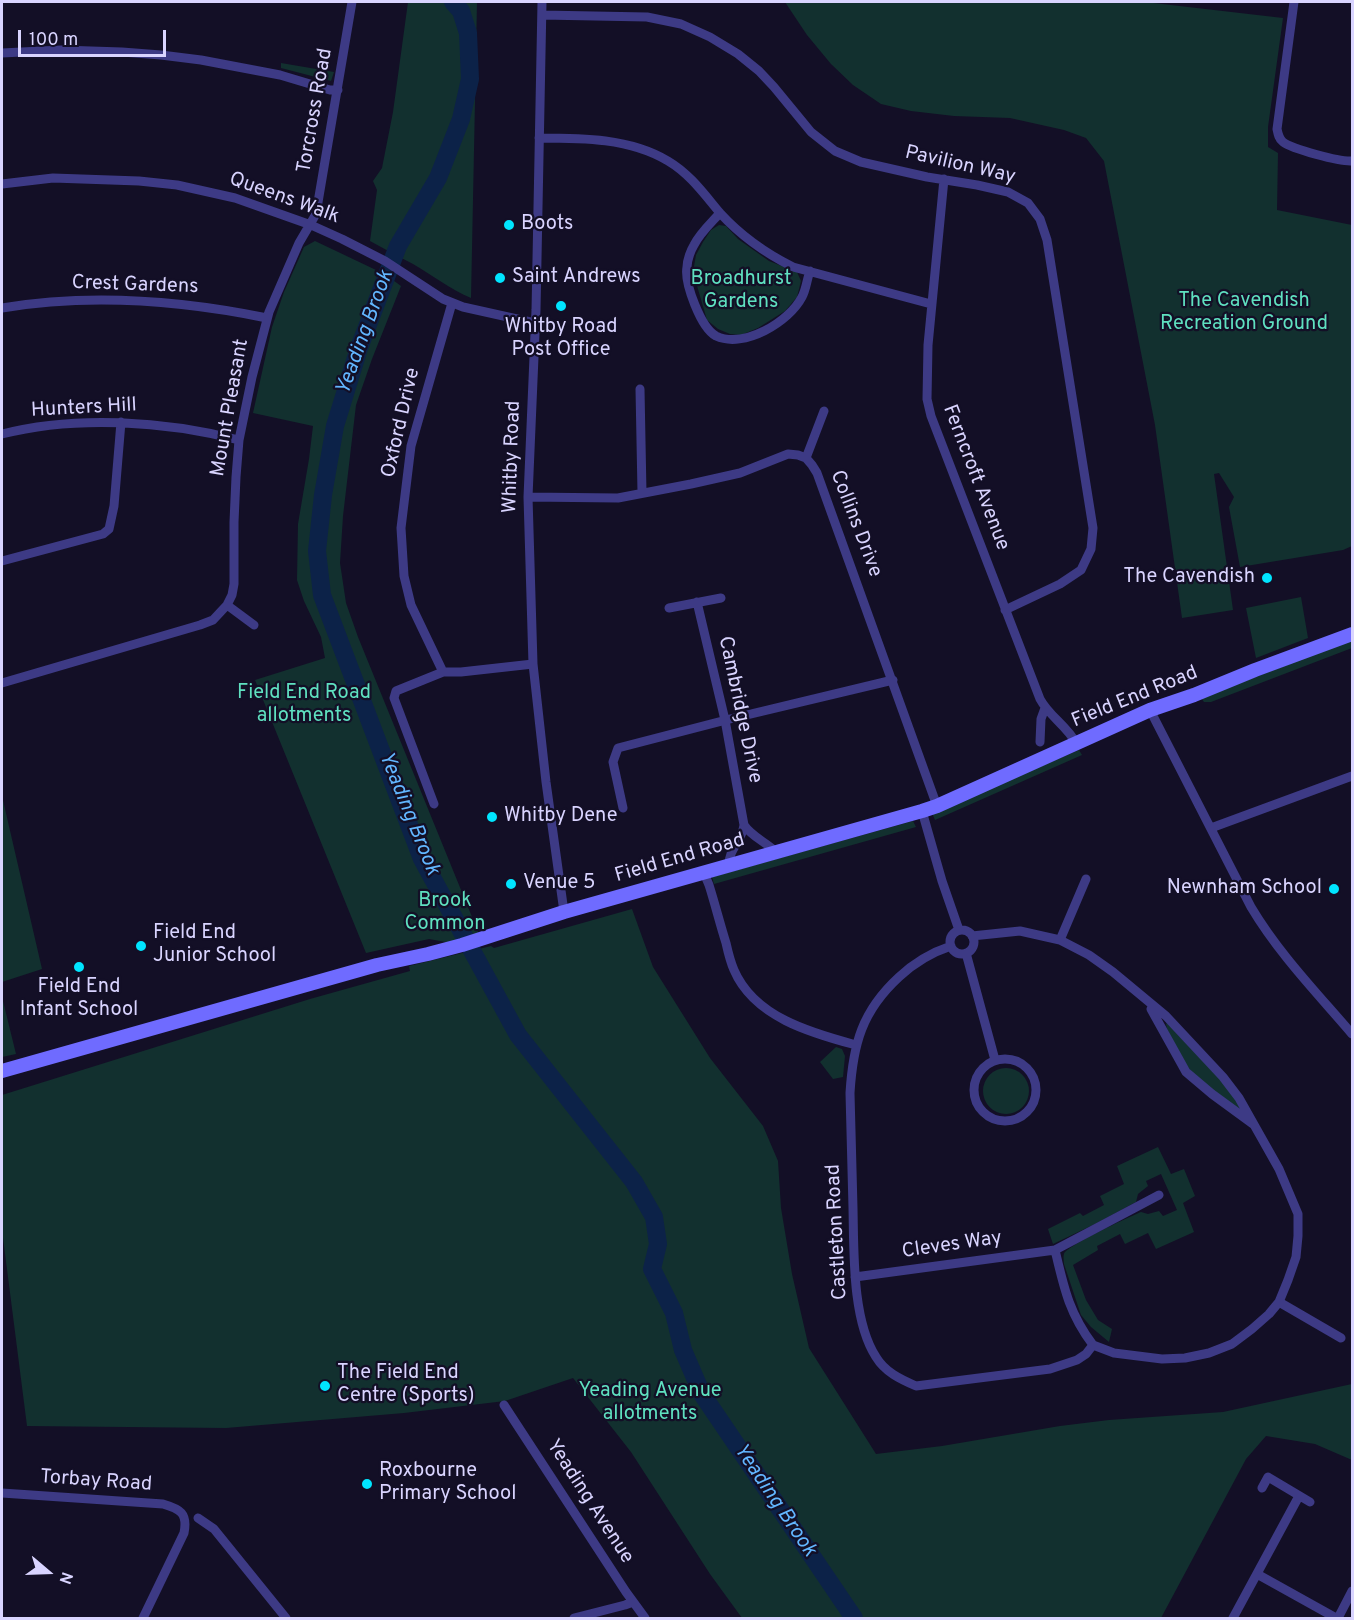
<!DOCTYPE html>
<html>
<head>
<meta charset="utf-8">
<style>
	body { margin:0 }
	#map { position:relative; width:1354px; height:1620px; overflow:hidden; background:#130f26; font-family:Overpass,sans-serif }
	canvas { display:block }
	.frame { position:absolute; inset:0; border:3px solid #d9d4ff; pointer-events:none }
	.north { position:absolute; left:18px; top:1542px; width:60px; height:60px; -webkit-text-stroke:4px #130f26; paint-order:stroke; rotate:109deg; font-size:16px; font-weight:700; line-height:24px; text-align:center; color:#d9d4ff }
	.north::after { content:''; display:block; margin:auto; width:21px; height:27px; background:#d9d4ff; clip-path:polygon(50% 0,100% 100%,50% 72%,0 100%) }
	.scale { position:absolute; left:18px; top:30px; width:148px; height:27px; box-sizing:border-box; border:3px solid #d9d4ff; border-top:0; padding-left:8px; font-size:18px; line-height:21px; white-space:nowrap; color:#d9d4ff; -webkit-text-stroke:4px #130f26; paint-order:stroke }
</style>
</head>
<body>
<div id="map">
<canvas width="1354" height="1620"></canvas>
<div class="frame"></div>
<div class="north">N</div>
<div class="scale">100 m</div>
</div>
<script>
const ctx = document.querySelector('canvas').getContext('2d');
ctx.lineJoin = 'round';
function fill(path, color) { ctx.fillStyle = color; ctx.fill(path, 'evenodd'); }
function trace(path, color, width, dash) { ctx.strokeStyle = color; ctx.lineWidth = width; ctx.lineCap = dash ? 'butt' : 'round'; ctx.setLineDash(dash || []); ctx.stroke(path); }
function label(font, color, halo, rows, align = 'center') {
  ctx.font = font + ' Overpass,sans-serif'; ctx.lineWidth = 4.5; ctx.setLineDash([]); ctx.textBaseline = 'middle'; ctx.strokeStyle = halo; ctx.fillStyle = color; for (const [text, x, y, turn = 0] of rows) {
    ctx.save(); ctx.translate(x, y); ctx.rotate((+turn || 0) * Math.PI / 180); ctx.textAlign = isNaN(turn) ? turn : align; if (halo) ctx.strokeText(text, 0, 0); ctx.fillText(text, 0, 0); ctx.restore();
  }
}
const green = new Path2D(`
	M408,2H477L471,298C450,289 432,275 413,264C398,256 384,249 370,241L377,190L373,181L382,168L393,112Z
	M785,2H1145L1283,18L1268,127V147L1278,153L1277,210L1352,225V546L1343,550L1240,567L1229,507L1234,497L1219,473L1214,474L1233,610L1182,618L1155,425L1104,161L1086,138L1064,130L1010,118L954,116L911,111L881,104L853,85L831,64L807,35Z
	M281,63L334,72L331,81L281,68Z
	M719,225L726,226L738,239L769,261L797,272L801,281L797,297L785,311L758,328L741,335L730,334L718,329L707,320L693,272L696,255L703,242L711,230Z
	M315,241L376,270L382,272L401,286L372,359L356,405L343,516L340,563L346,603L358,637L481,939L462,945L429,939L366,953L255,680L325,658L321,637L304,601L297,580L298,524L309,459L313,426L253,413L272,327L284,292L304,247Z
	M1301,597L1308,638L1256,658L1246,608Z
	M1352,640V648L1211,702H1204L1201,698Z
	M1079,750L1082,755L935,820L932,813Z
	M2,796L42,969L2,982Z
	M913,821L916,827L714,884L712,877Z
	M632,909L653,967L710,1058L763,1126L778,1161L781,1208L792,1274L809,1348L876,1454L942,1446L1060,1426L1109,1420L1223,1412L1352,1384V1460L1315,1444L1266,1436L1246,1459L1161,1618H742L710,1574L631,1452L573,1378L505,1401L404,1413L226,1428L27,1426L2,1230V1095L310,999L410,971L409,966L491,946L494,948Z
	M2,997L16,1054L2,1057Z
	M1167,1023L1232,1092L1240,1108L1239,1109C1220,1096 1198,1082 1185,1063C1178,1052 1172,1040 1167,1029L1166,1024Z
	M836,1047L842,1049L845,1056L843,1077L833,1079L820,1062Z
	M983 1091a23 23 0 1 1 46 0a23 23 0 1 1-46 0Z
	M1158,1147L1171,1174L1184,1169L1195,1196L1183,1203L1194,1232L1156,1249L1148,1233L1125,1244L1120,1234L1097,1246L1098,1250L1073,1265L1086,1300L1098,1320L1112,1329L1109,1342L1091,1327L1081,1315L1064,1264C1064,1262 1063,1256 1064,1254C1066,1246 1129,1217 1141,1212L1148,1214L1159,1211L1163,1216L1177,1210L1161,1174L1146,1181L1148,1186L1138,1194L1136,1202L1095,1224L1053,1244L1048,1229L1080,1213L1083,1216L1104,1205L1100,1196L1124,1184L1117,1166Z`);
const river = new Path2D(`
	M453,2L461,11L468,33L470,79L461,119L438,178L398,246L359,348L335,426L323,495L317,551L322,595L422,859L518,1035L634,1182L654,1217L658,1244L652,1269L674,1313L683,1350L702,1394L854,1618`);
const street = new Path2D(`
	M542,2L536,310L528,497L533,664L546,782L564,912
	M1294,2L1277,129C1278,134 1279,139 1283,142C1292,149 1340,162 1352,161
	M542,15L647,17L681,24L710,37L738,54L759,71L774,87L811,132L835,151L861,162L927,177L977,185L1008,192L1028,203L1040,219L1047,240L1093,528L1091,549L1081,570L1060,584L1005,610
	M2,53L61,50L122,52L161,55L201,60L280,75L330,90H338
	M539,138C582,138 630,138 668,161C690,174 704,194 720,213C741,236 765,253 793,267L931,304
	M944,179L928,345L927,399L931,416L1040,699C1049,716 1067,726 1076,743
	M2,184L53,178L139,181L177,185L235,198L311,225L342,239L385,261L443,299L463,307L535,323
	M720,213C711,223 700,233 694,245C691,250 687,260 687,267C684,283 701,328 716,336C744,349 789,322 802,297C806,290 807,279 810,271
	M452,303L411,446L401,528L404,576L411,605L443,672H461L533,664
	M2,308C91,293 179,300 267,318
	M640,389L642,493
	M2,434C76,415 165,421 239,440
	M806,458L824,411
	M528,497L618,498L691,484L740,473L788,454L798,455L806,458L812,465L817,473L937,806
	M2,561L103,534L109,529L114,506L121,422
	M697,602L725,720L744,825C752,837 766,842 776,852
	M227,605L254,625
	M669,608L721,598
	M2,683L200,625L213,620L227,605L232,595L234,584V522L236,477L239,440L252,377L269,312L299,243L316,214L352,2
	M1150,710L1251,907C1279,954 1317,993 1352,1034
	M1040,742L1041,719L1045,708
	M434,804L394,698L396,691L443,672
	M623,808L613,762L618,748L730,719L893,680
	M922,811L942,881L959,930
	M1211,828L1352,776
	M729,866C728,849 742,842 744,825
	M704,873L709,885C715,904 720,924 726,943C728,952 730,961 734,970C754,1017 811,1033 856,1045
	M950 942a12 12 0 1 1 24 0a12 12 0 1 1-24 0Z
	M972,936L1020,931L1060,940L1089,955L1113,972L1166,1016L1223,1077L1239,1098L1279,1169L1298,1214V1236L1296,1257L1288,1280L1279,1302L1269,1314L1252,1329L1232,1344L1209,1353L1185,1358L1162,1359L1114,1353L1093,1345
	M1060,940L1086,879
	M951,946C930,953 915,962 899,977C862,1011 853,1044 850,1093C851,1132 852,1170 853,1208C854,1252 852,1320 876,1357C885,1372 900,1379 916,1386L1050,1369L1077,1360L1086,1354L1093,1345
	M966,953L995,1060
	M1151,1009L1186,1072L1212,1094L1253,1124
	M974 1090a31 31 0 1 1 62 0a31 31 0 1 1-62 0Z
	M855,1277L1055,1250
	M1279,1302L1341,1338
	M1093,1345C1069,1313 1064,1288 1055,1250L1159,1195
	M504,1405L626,1592L645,1618
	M1262,1488L1268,1477L1310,1502
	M2,1493L163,1504C180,1509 188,1513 184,1533L143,1618
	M198,1518L214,1529L286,1618
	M1257,1574L1336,1618
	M574,1618L625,1605L633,1602
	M1233,1618L1299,1496
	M1338,1618L1352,1591`);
const secondary = new Path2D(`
	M2,1071L377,965L428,954L462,945L564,912L922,811L937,806L1150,710L1194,695L1255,670L1352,634`);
const markers = [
	[509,225,6,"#00e5ff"],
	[500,278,6,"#00e5ff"],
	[561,306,6,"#00e5ff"],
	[1267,578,6,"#00e5ff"],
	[492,817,6,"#00e5ff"],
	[511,884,6,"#00e5ff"],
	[1334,889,6,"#00e5ff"],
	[141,946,6,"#00e5ff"],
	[79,967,6,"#00e5ff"],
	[325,1386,6,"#00e5ff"],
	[367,1484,6,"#00e5ff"]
];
const streetNames = [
	["Torcross Road",316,111,-80],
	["Pavilion Way",960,166,13],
	["Queens Walk",284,199,20],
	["Crest Gardens",135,286,2],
	["Mount Pleasant",231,408,-80],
	["Hunters Hill",84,409,-3],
	["Oxford Drive",402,423,-77],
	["Whitby Road",513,457,-88],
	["Ferncroft Avenue",975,478,69],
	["Collins Drive",855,524,69],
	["Field End Road",1135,698,-22],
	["Cambridge Drive",739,710,78],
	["Field End Road",680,859,-16],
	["Castleton Road",838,1232,-93],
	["Cleves Way",952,1246,-8],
	["Torbay Road",96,1482,4],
	["Yeading Avenue",589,1502,57]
];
const poiNames = [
	["Boots",521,225],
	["Saint Andrews",512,278],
	["Whitby Road",561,328,"center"],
	["Post Office",561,351,"center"],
	["The Cavendish",1255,578,"right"],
	["Whitby Dene",504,817],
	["Venue 5",523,884],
	["Newnham School",1322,889,"right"],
	["Field End",153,934],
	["Junior School",153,957],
	["Field End",79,988,"center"],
	["Infant School",79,1011,"center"],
	["The Field End",337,1374],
	["Centre (Sports)",337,1397],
	["Roxbourne",379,1472],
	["Primary School",379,1495]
];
const parkNames = [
	["Broadhurst",741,280],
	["Gardens",741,303],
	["The Cavendish",1244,302],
	["Recreation Ground",1244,325],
	["Field End Road",304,694],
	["allotments",304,717],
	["Brook",445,902],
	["Common",445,925],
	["Yeading Avenue",650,1392],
	["allotments",650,1415]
];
const waterNames = [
	["Yeading Brook",366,333,-70],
	["Yeading Brook",408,814,68],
	["Yeading Brook",774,1501,56]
];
fill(green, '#12302f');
trace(river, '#0c2248', 18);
trace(street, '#3d3a85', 9);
trace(secondary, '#6f6bff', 14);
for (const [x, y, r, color] of markers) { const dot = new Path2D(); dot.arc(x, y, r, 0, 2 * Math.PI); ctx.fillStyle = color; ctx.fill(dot); trace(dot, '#130f26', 2); }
label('20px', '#d9d4ff', '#130f26', streetNames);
label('20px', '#d9d4ff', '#130f26', poiNames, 'left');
label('20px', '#5fe0c0', '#130f26', parkNames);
label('italic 21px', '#62b6ff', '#130f26', waterNames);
</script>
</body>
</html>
